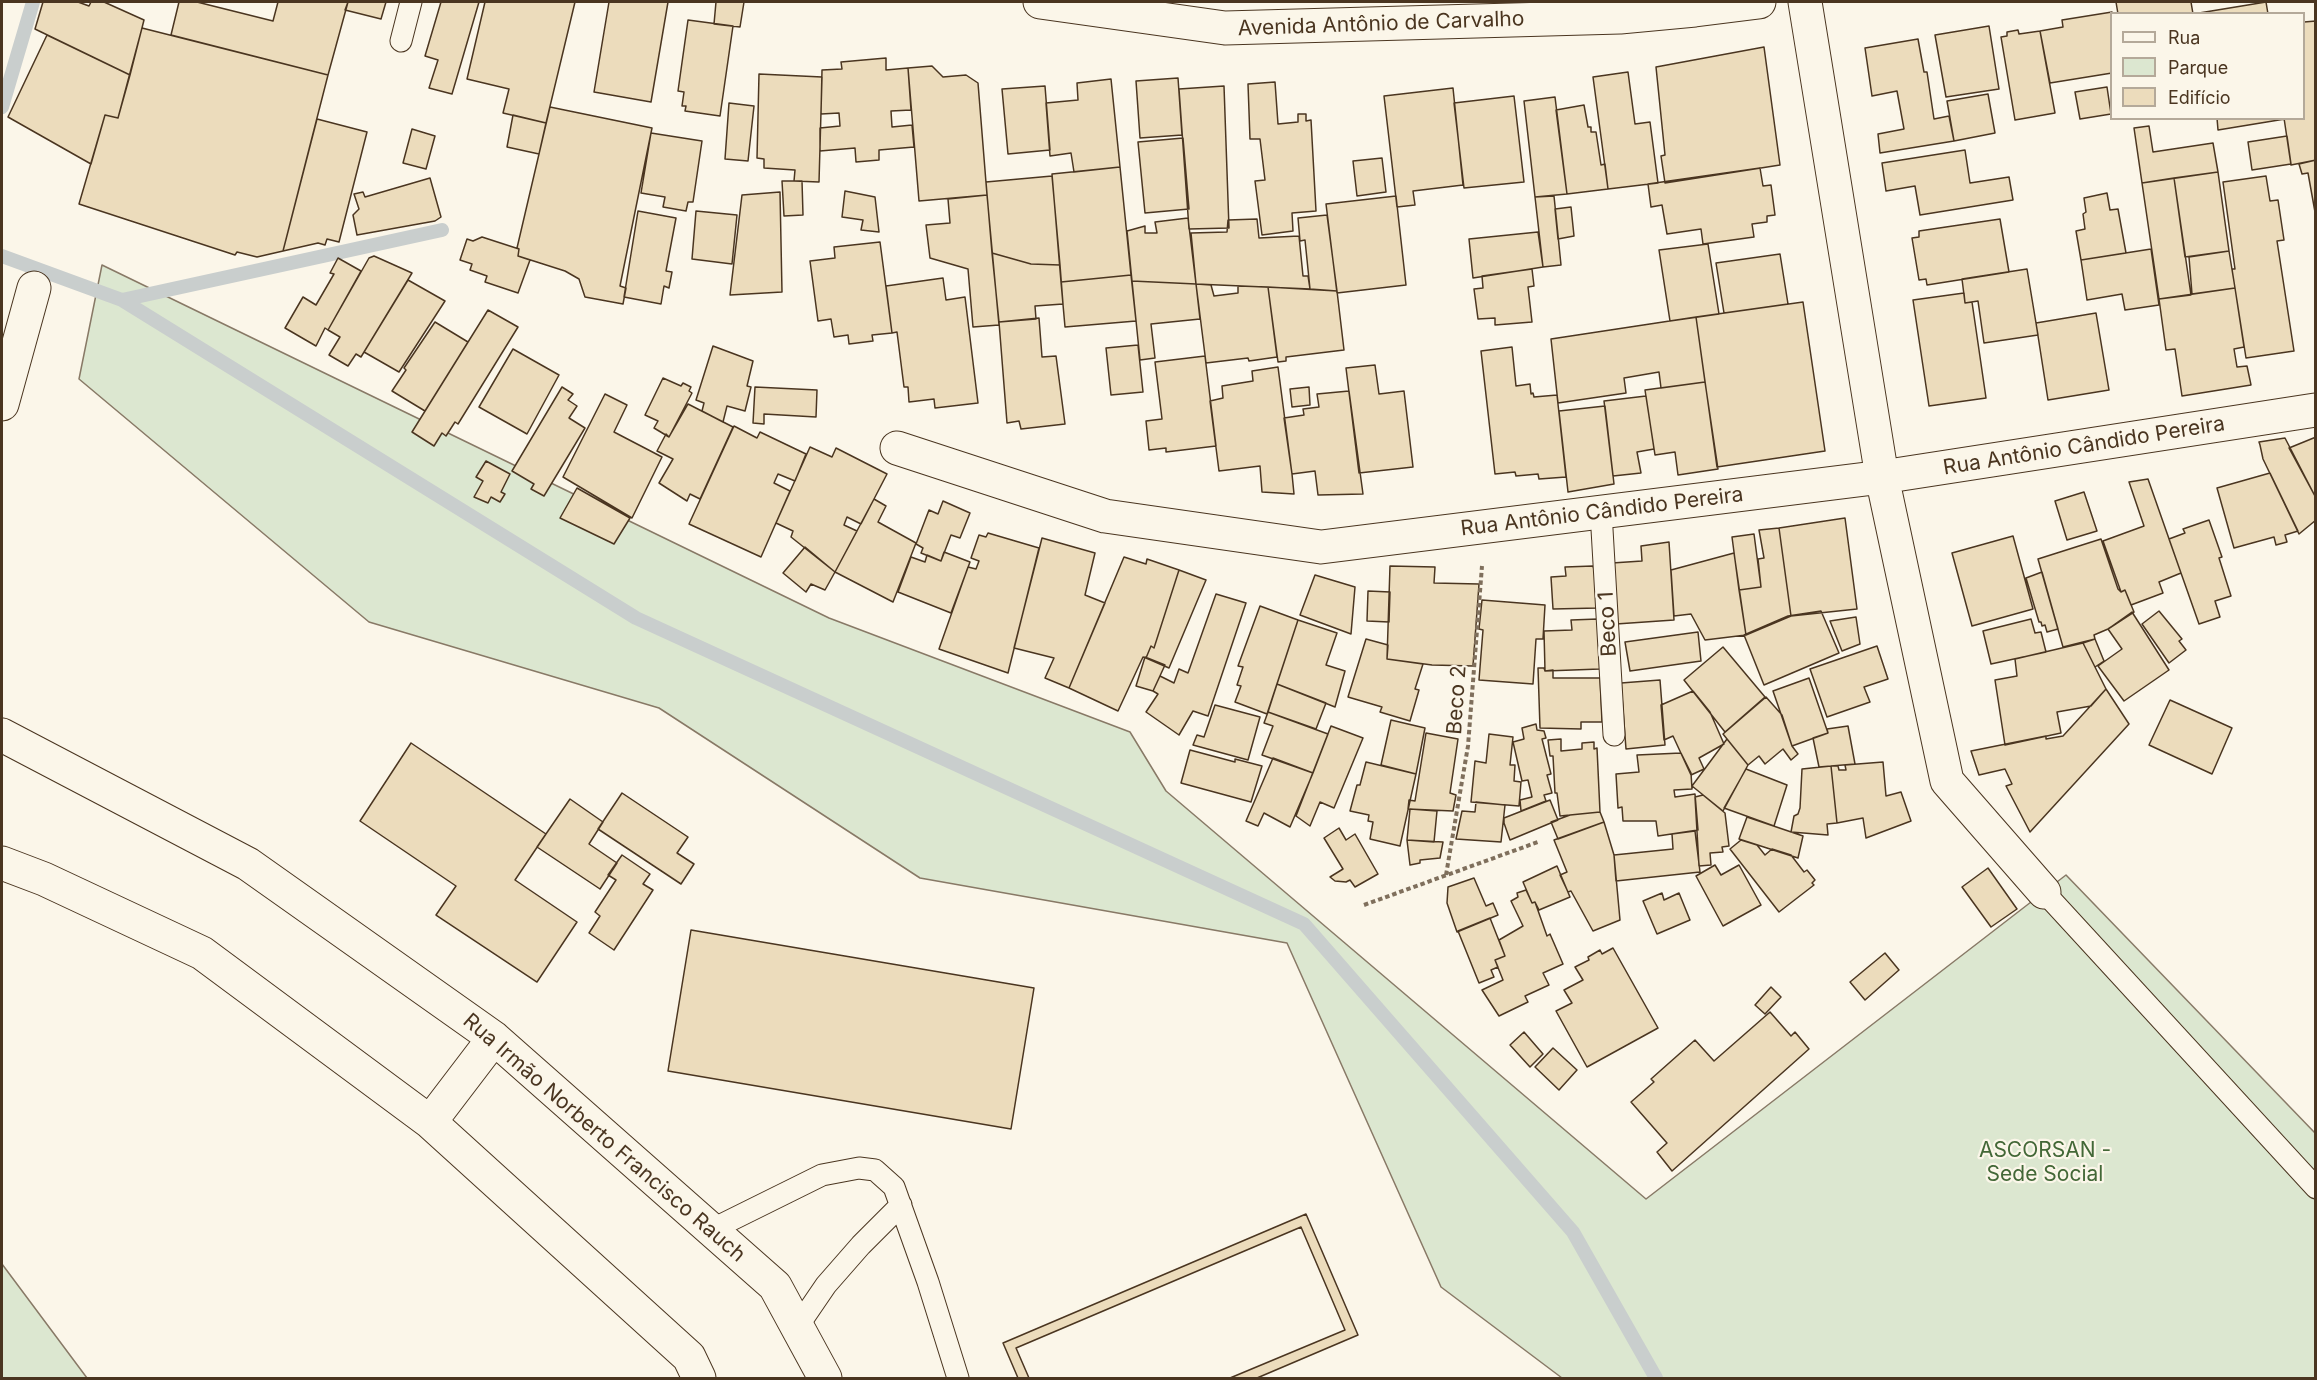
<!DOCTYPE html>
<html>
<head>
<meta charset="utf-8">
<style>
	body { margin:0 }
	#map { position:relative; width:2317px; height:1380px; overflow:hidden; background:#fbf6e9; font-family:Inter,sans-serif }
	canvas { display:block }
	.frame { position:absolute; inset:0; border:3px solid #4a3520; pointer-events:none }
	.legend { position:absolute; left:2110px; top:12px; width:195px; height:108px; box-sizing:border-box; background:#fbf6e9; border:2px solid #b4a999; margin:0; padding:8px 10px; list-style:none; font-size:18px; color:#4a3520 }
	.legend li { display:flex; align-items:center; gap:12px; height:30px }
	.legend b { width:30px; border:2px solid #b4a999 }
</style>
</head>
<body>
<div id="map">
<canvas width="2317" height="1380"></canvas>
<div class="frame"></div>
<ul class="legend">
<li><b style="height:8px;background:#fbf6e9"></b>Rua</li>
<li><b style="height:16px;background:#dce7d0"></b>Parque</li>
<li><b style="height:16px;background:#ecdcbc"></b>Edifício</li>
</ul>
</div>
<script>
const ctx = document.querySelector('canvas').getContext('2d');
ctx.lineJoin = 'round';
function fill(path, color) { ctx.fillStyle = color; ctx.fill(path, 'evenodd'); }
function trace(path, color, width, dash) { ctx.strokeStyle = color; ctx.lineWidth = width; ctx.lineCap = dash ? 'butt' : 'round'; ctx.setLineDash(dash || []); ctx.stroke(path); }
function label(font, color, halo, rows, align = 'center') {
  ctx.font = font + ' Inter,sans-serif'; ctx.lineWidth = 4.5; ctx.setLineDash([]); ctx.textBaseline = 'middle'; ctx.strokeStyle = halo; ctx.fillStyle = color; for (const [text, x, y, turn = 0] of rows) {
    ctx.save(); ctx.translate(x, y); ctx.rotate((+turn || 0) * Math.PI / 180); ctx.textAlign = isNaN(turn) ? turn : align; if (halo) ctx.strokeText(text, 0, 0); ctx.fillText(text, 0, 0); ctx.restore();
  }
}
const green = new Path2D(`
	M102,265L829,618L1130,732L1166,791L1646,1199L2066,875L2315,1133V1378H1562L1441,1287L1287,943L920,878L659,708L369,622L79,379Z
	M2,1264L87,1378H2Z`);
const stream = new Path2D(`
	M2,107L33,2
	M2,256L122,300L636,618L1304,924L1573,1232L1656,1378
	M122,300L442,230`);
const building = new Path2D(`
	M43,2H78L89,6L91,2H104L144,20L130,75L35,29Z
	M179,2H197L273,21L278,2H348L328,75L171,35Z
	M348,2H386L381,19L345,10Z
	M441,2H479L452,94L429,88L438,60L425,56Z
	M485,2H575L546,123L503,113L509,89L467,79Z
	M609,2H668L651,102L594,92Z
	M716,2H744L740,27L714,24Z
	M2116,2H2191L2193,14H2118Z
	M2266,2L2268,14H2193Z
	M2112,12V73L2050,83L2040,31L2063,27L2062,20Z
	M688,20L733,26L720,116L685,111L686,106H682L684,92L678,91Z
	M2316,21V160L2291,165L2284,118H2304V22Z
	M1989,26L1999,89L1946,97L1935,35Z
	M142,28L328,75L283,251L257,257L237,252L235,255L79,204L105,115L118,118Z
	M2018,30L2019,34L2040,31L2055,113L2015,120L2001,37L2007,36V32Z
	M47,35L130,75L118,118L105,115L91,164L8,117Z
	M1918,39L1924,72H1927L1934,119L1949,116L1954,141L1880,153L1878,134L1904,129L1897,91L1872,96L1865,48Z
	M1764,47L1780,165L1665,183L1661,156L1665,155L1656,67Z
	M886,58V70L908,68L911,110L891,111L892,127L912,125L914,147L879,150V160L856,162L855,148L820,151V128L840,126L839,113L821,114L822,70L842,69L841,62Z
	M932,66L943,77L966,75L978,83L987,195L919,201L908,68Z
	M1628,72L1635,124L1650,122L1658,183L1608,189L1593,77Z
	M759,74L822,77L819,182L794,181L795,170L764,168V159L757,158Z
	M1178,78L1182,135L1140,138L1136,81Z
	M1111,79L1120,167L1074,172L1071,153L1050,156L1046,103L1078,100L1077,83Z
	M1275,82L1278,124L1298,122V114H1306V121L1311,120L1316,211L1292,213L1293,231L1262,235L1255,181L1265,180L1260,139H1250L1248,84Z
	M1045,86L1050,150L1008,154L1002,89Z
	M1224,86L1229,228L1189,229L1179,89Z
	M2107,87L2111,114L2080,119L2075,92Z
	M1453,88L1463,185L1413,191L1415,205L1397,207L1384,96Z
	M1988,94L1995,133L1954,141L1947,101Z
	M1514,96L1524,182L1464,188L1454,103Z
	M1555,97L1567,194L1535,197L1524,101Z
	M729,103L754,106L748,161L725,159Z
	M1584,105L1588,127H1591V132H1596L1601,165L1605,164L1608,189L1567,194L1556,110Z
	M550,107L652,128L620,286L626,288L623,304L585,297L579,279L565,271L518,256L519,249L517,248Z
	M513,115L546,123L539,154L507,147Z
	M2217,118H2284L2285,119L2218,130Z
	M317,119L367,132L339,242L327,239L325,245L318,243L283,251Z
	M2149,126L2153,152L2213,143L2218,172L2142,183L2134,128Z
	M412,129L435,136L426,169L403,163Z
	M651,133L702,141L693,202H688L686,211L663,207L665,197L641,193Z
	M2287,136L2291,164L2252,170L2248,142Z
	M1183,138L1189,209L1145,213L1138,142Z
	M1965,150L1970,183L2009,177L2013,200L1920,215L1915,186L1886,191L1882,163Z
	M1382,158L1386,192L1357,196L1353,161Z
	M2316,160V212H2315L2308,173L2302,174L2299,164Z
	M1120,167L1131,275L1061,282L1052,174Z
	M1760,168L1763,186L1771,185L1775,215L1767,216V222L1752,224L1754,237L1703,244L1701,229L1667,234L1662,205L1651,207L1648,184Z
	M2218,172L2229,251L2185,257L2174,178Z
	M1052,176L1060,265L1031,264L992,253L986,182Z
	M2266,176L2270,201L2278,200L2284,240L2277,241L2294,351L2246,358L2232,269H2235L2223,182Z
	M430,178L441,217L435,221L357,235L353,215L359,209L354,194L363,192L365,197Z
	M2174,178L2191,295L2159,299L2142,183Z
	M782,181H802L803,215L784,216Z
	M845,191L875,197L879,232L861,230L863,220L842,217Z
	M780,192L782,292L730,295L742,195Z
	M2107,193L2110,210L2118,209L2126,253L2081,260L2076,231L2085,229L2083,214L2086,212L2084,198Z
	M987,195L999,325L973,327L968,269L930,258L926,225L950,223L948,199Z
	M1396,196L1406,285L1337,293L1326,204Z
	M1554,196L1561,265L1543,267L1535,197Z
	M1571,207L1574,236L1558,239L1555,209Z
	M638,211L676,218L666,271L672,272L669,288L664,286L661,304L624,297Z
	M696,211L737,215L732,264L692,259Z
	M1327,215L1337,291L1310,289L1305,240L1300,241L1298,218Z
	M1188,218L1196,284L1132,281L1127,231L1145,226V233H1157L1155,222Z
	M1257,219L1259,238L1299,236L1303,276H1308L1310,289L1196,284L1191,233L1227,232L1228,220Z
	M2000,219L2009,272L1927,285L1926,279L1919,280L1912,238L1919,237V231Z
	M1538,232L1543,267L1473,278L1469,239Z
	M482,237L519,249L518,256L530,260L518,293L485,282L487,276L470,270L472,264L460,260L467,239L473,241Z
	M880,242L892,333L872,335L873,341L849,344L848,335L834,337L831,319L818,321L810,261L835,258L834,247Z
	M1708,244L1719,314L1670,321L1659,250Z
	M2151,249L2159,305L2125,310L2122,294L2087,300L2081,260Z
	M2229,251L2235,288L2192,294L2189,257Z
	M992,253L1031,264L1060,265L1063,304L1035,306L1036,319L999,322Z
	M1780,254L1788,304L1724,313L1716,263Z
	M374,256L412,273L361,357L356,354L348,366L329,355L340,337L328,330L369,258Z
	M338,258L361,271L328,330L325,328L316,346L285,328L303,297L316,305L334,274L330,273Z
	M1532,269L1534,286L1528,287L1532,322L1495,325V318L1478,319L1474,289L1483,288L1482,276Z
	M2027,269L2038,335L1984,343L1978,301L1965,303L1962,279Z
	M1131,275L1136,321L1065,327L1061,282Z
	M943,278L946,300L965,297L978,403L935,408L934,399L909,402L908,387H904L897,332L892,333L886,286Z
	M408,280L445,301L399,372L364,352Z
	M1132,281L1196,284L1200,319L1151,324L1155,358L1140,360Z
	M1196,284L1211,285L1214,296L1238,293V286L1268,287L1277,357L1249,361L1248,358L1206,363Z
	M1268,287L1337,291L1344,350L1286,357V361L1278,362Z
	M2235,288L2244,347L2234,349L2237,367L2247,366L2251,385L2182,396L2175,349L2166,350L2159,299Z
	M1964,293L1965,303L1972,302L1986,398L1929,406L1913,300Z
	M1803,302L1825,451L1717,467L1696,317Z
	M488,310L518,327L458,424L455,422L446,436L442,433L434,446L412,432Z
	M2096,313L2109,390L2048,400L2036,323Z
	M1696,317L1705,382L1661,388L1659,372L1624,378L1626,393L1558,403L1551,339Z
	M1039,318L1042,357L1056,356L1065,424L1021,429L1019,421L1007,423L999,322Z
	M435,322L468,342L425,411L392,391L406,370L404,368Z
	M1138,345L1143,392L1111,395L1106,348Z
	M713,346L753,361L747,386L751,387L745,411L727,406L723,422L702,411L704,403L696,400Z
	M1512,347L1516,386L1530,384L1531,394L1533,393L1534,397L1557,395L1566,477L1539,479L1538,474L1516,476L1515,472L1495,474L1481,351Z
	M513,349L559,375L527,434L479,407Z
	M1205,356L1216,446L1166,452V448L1149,450L1146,421L1162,419L1155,362Z
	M1375,365L1379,394L1404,391L1413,467L1359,473L1346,368Z
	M1278,367L1292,474L1294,494L1262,492L1260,466L1219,471L1210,401L1223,398L1222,386L1253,381L1252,371Z
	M663,378L681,386L683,383L691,387L689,391L692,393L669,437L654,428L658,421L645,415Z
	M1705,382L1718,469L1678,475L1675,452L1655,455L1645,390Z
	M562,387L573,394L568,400L577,406L569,418L585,428L544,496L531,489L534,484L512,471Z
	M755,387L817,390L816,417L764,414V424L753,423Z
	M1309,387L1310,405L1292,407L1290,389Z
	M1349,391L1363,494L1318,495L1315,471L1292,474L1284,418L1304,415L1303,409L1319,407L1317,394Z
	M605,394L627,405L614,432L662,457L632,518L563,477Z
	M1646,396L1654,449L1637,452L1641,473L1613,476L1604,401Z
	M688,404L733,427L700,499L690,494L687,501L659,483L673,459L657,451L666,434L669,437Z
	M1605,406L1614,484L1568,492L1559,411Z
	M734,426L757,438L760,432L806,454L795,481L778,474L774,483L790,491L761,557L689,524Z
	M2316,437V498L2289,448Z
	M2285,438L2316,498V520L2299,534L2263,459L2260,445L2259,442Z
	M810,447L832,457L836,448L887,474L861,524L847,517L844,525L857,531L835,572L791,537L793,531L776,523Z
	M486,461L510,474L501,492L505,494L500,502L491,497L488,503L474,497L483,481L476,477Z
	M2270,473L2298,531L2285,535L2287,542L2276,545L2274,537L2234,548L2217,488Z
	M2148,479L2181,573L2159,582L2163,593L2131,605L2125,590L2121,592L2103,541L2144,526L2129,482Z
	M577,488L630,518L614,544L560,518Z
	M2084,492L2097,531L2067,540L2055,501Z
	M874,499L886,506L878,522L916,543L893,602L835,572Z
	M943,501L970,513L960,538L951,535L941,561L921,553L923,548L916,544L929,510L938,514Z
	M1845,518L1857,609L1791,616L1779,528Z
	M2209,520L2222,557L2219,558L2231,596L2215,601L2220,617L2199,624L2169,539L2185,533L2183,529Z
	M1779,528L1791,616L1746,635L1739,590L1761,587L1758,559L1764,558L1759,530Z
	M988,533L1039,548L1008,673L939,649L968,567L976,569L979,561L971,558L979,535L986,537Z
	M1754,534L1761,587L1739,590L1732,537Z
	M2013,536L2033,609L1972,626L1952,553Z
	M1042,538L1095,553L1085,595L1105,603L1069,688L1045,678L1054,658L1014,648Z
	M2101,539L2118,589L2121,592L2125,590L2134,612L2108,629L2094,635L2095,639L2063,647L2038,559Z
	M1669,542L1674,620L1616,624L1612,563L1642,561L1641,546Z
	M805,547L835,572L825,590L811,584L806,592L783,573Z
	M944,552L970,562L951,613L898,592L911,557L925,562L927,555L941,561Z
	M1734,553L1746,635L1705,640L1691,614L1674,616L1671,570Z
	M1124,557L1146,564L1147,559L1179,570L1154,648L1151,646L1146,658L1143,657L1118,711L1069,688Z
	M1390,566L1435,567L1434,583L1479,584L1473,666L1432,665L1387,659Z
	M1593,566L1597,579L1598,608L1553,609L1551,577L1566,576L1565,567Z
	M1179,570L1206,580L1169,668L1146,658L1151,646L1154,648Z
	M2042,572L2058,629L2047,632L2045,625L2042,626L2041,622H2039L2026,578Z
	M1315,575L1355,587L1351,634L1300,615Z
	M1368,591L1390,592L1389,622L1367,621Z
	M1216,594L1246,603L1208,716L1193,711L1179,735L1146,712L1158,694L1153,691L1160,676L1174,683L1179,669L1188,673Z
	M1482,600L1545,605L1543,639H1536L1533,684L1479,680L1483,630L1479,629Z
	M1260,606L1298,620L1267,714L1235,702L1241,686L1237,685L1243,667L1238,666Z
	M1821,611L1839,653L1764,685L1744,635L1788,616Z
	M2159,611L2182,639L2179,641L2186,650L2169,663L2142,624Z
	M2132,612L2169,670L2124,701L2098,666L2122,649L2108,629Z
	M1856,617L1860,644L1842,651L1830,621Z
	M1598,619L1600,669L1545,671L1544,631L1572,630L1571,620Z
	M2031,619L2035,633L2041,632L2046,652L1991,664L1983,631Z
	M1298,620L1337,633L1326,665L1345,671L1335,707L1277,684Z
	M1698,632L1701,661L1630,671L1625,642Z
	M1366,639L1388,645L1387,659L1423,664L1415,689L1419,690L1410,721L1380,712L1382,707L1348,697Z
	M2095,639L2104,661L2095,667L2083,643Z
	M2083,643L2106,689L2091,706L2057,712L2061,733L2005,745L1995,680L2017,676L2015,659Z
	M1877,646L1888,679L1864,687L1870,702L1827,717L1810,669Z
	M1723,647L1765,697L1725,732L1684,680Z
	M1145,657L1165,665L1153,691L1136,686Z
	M1538,668H1544L1545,671L1553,670V678H1600L1602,722H1581V729L1540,728Z
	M1809,678L1828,733L1792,746L1773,691Z
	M1660,680L1665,745L1626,749L1621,683Z
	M1277,684L1326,703L1316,729L1268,712Z
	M2106,689L2129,724L2030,832L2006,786L2012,784L2005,769L1979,775L1971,751L2046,736V739L2063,736Z
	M1693,691L1710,712L1724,744L1699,758L1704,769L1691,775L1673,736L1664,740L1661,705Z
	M1766,697L1782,715L1792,746L1798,754L1791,760L1783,749L1765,764L1759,756L1748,765L1723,734Z
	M2170,700L2232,728L2212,774L2149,745Z
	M1215,705L1260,717L1248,760L1193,745L1197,735L1204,737Z
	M1268,712L1328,734L1313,773L1262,755L1273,726L1264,723Z
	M1391,720L1425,728L1416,774L1381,765Z
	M1536,724L1537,730L1544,731L1546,738L1542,739L1551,774L1547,775L1552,793L1544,795L1546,801L1521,811L1520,800L1532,797L1528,780L1522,781L1513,742L1524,739L1522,728Z
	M1331,726L1363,738L1334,808L1320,802L1310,826L1296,816Z
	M1848,726L1855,764L1819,767L1813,738L1828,733L1827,729Z
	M1426,733L1458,739L1450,793L1456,795L1453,811L1408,809L1409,800L1415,801Z
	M1489,734L1513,737L1510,765H1515L1514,781L1521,782L1519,806L1471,802L1475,761L1486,763Z
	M1561,739V751L1582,749V743L1594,742V749L1597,748L1600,812L1560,816L1557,793H1555L1553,756H1550L1548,740Z
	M1727,739L1748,765L1723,811L1692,786Z
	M411,743L546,834L515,880L577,922L537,982L436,915L456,886L360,821Z
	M1190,750L1235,762V759L1262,766L1251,802L1181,783Z
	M1681,753L1691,773L1692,789L1674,790L1675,797L1695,794L1698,830L1658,836L1656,821H1623L1622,807L1618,808L1616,774L1639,772L1637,755Z
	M1273,758L1313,773L1290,827L1264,813L1258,826L1246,821Z
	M1366,762L1416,774L1400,846L1370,839L1373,822L1368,821L1369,815L1350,811L1357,785H1360Z
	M1883,762L1886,796L1901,792L1911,821L1866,838L1863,818L1837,823L1831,766H1838L1839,770H1846L1845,765Z
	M1831,766L1837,823L1827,824L1828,835L1791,832L1794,816L1798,814L1800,808L1802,769Z
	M1746,769L1787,785L1774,826L1724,808Z
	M622,793L688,837L677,853L694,864L681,884L598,829Z
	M1703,795L1725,813L1729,846L1722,847L1723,852L1710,853L1711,865L1699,866L1695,797Z
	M570,799L603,822L589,844L617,863L600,889L537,847Z
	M1550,800L1558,820L1510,840L1504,823V818Z
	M1476,802L1505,805L1501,842L1456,839L1462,811L1475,812Z
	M1410,809L1437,811L1434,842L1407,840Z
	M1600,812L1604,822L1558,839L1551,822L1570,815Z
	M1747,817L1803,836L1798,858L1739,839Z
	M1604,822L1614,855L1620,920L1593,931L1571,891L1568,892L1560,875L1567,872L1554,840Z
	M1339,828L1346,840L1355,834L1378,874L1355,887L1350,880L1346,882L1335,881L1330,877L1343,869L1324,838Z
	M1695,831L1700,872L1616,881L1614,855L1673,849L1672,834Z
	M1407,840L1443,842L1440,858L1420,860V863L1410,865Z
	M1741,840L1757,845L1765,855L1772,849L1791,855L1804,872L1807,870L1815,880L1812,883L1814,885L1779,912L1730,849Z
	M622,855L650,874L643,884L653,890L614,950L589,933L600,916L595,912L616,880L608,875Z
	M1715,865L1721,875L1739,865L1761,905L1723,926L1696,876Z
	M1557,866L1570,897L1539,910L1535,902L1532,903L1523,882Z
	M1988,868L2017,909L1991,927L1962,887Z
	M1474,878L1486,906L1493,903L1498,915L1457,932L1447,903L1448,887Z
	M1526,890L1532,903L1535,902L1547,936L1550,934L1563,964L1543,973L1549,985L1525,996L1528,1002L1499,1016L1482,990L1503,980L1495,960L1505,956L1499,940L1523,926L1511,901L1518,897L1517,893Z
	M1662,893L1664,900L1679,893L1690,920L1657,934L1643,901Z
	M1490,918L1505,956L1495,960L1498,967L1491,970L1494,977L1479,983L1458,931Z
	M691,930L1034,988L1011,1129L668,1071Z
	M1613,948L1658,1028L1587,1067L1556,1011L1572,1003L1564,990L1583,980L1575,967L1589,960L1588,957L1600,950L1602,954Z
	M1885,953L1899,970L1865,1000L1850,982Z
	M1771,987L1781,997L1765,1014L1755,1005Z
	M1770,1012L1791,1036L1795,1032L1809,1049L1672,1171L1657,1152L1667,1143L1631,1102L1654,1082L1651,1079L1695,1040L1714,1061Z
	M1524,1032L1543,1054L1530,1067L1510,1045Z
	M1553,1048L1577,1070L1559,1090L1535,1067Z
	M1306,1214L1358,1335L1257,1378H1018L1003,1343Z
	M1301,1227L1345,1330L1230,1378H1029L1016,1348Z`);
const path = new Path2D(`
	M1446,875L1468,746L1482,566
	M1364,905L1538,842`);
const lane = new Path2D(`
	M401,41L411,2
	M1601,512L1614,735
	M2044,892L2316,1188
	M711,1230L822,1175L859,1168L875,1170L894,1187L928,1282L958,1378
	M798,1326L826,1285L861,1245L901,1205`);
const street = new Path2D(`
	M1805,2L1882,477L1947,781L2044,892
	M2,404L34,288
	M897,448L1105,516L1321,547L1882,477L2315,410`);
const secondary = new Path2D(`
	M1040,2L1225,28L1620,17L1695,10L1759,2
	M2,735L248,864L494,1038L775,1286L825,1378
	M2,863L44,879L202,953L430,1122L689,1357L699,1378
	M430,1122L494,1038`);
const streetNames = [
	["Avenida Antônio de Carvalho",1381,24,-2],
	["Rua Antônio Cândido Pereira",2084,446,-9],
	["Rua Antônio Cândido Pereira",1602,512,-7],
	["Beco 1",1608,624,-93],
	["Beco 2",1457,700,-86],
	["Rua Irmão Norberto Francisco Rauch",604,1138,41]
];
const parkNames = [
	["ASCORSAN -",2045,1151],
	["Sede Social",2045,1175]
];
fill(green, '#dce7d0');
trace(green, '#887966', 1.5);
trace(stream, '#c9cecd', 14);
fill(building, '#ecdcbc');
trace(building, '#4a3520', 1.5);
trace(lane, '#4a3520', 23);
trace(street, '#4a3520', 35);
trace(secondary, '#4a3520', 35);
trace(path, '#7f6f5c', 4, [4.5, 3]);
trace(lane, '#fbf6e9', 21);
trace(street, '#fbf6e9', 33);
trace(secondary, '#fbf6e9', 33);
label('21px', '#4a3520', '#fbf6e9', streetNames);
label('21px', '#436837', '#fbf6e9', parkNames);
</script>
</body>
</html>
